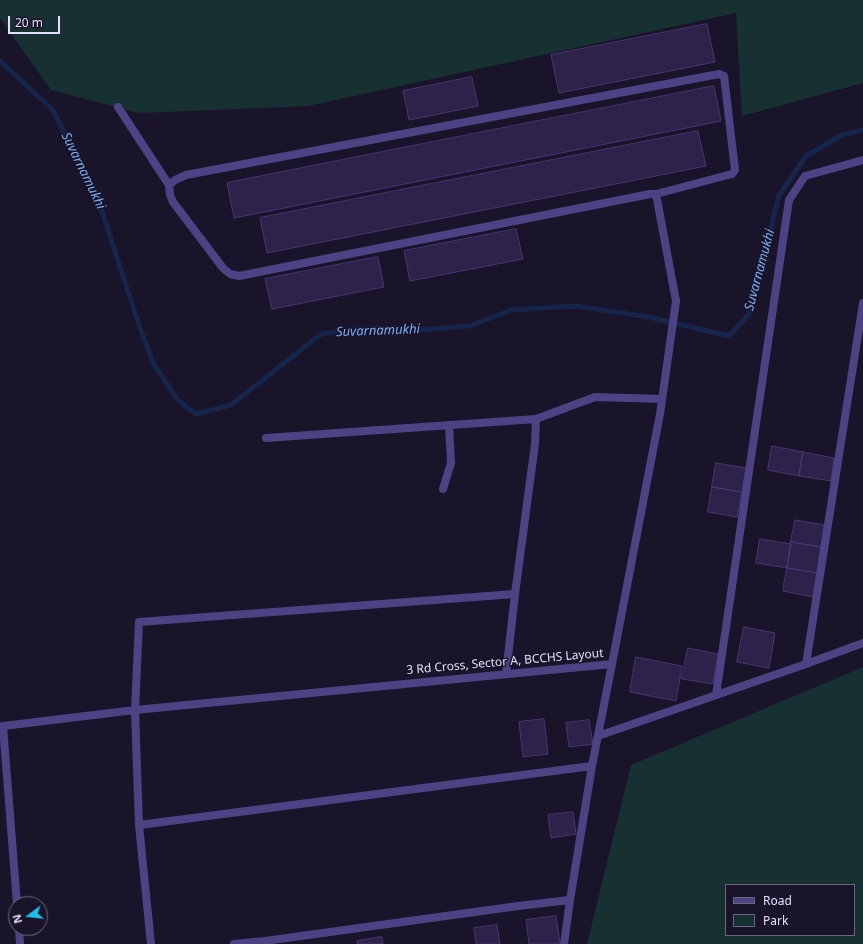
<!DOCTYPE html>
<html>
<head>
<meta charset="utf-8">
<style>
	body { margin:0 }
	#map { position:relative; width:863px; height:944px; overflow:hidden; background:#1a142a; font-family:"Noto Sans",sans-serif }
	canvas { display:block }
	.legend { position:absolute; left:725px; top:884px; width:130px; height:52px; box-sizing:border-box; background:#1a142a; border:1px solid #6b657e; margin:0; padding:5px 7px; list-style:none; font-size:12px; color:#e5dffc }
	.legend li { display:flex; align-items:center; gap:8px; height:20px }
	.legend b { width:20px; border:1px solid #6b657e }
	.north { position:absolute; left:8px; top:896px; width:40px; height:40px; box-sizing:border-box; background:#1a142a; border:1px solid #6b657e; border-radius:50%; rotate:255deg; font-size:11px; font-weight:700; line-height:16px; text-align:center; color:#e5dffc }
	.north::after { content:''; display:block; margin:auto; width:14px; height:18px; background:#1ec0e9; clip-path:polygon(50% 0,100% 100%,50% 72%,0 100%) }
	.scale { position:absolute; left:8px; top:16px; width:52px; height:18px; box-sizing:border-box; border:2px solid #e5dffc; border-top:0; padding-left:5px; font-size:12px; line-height:14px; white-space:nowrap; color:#e5dffc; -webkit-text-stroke:3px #1a142a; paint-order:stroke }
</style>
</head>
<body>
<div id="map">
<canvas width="863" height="944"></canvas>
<ul class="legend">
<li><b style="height:5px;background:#4c4384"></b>Road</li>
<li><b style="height:11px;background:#173133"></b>Park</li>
</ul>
<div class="north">N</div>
<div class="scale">20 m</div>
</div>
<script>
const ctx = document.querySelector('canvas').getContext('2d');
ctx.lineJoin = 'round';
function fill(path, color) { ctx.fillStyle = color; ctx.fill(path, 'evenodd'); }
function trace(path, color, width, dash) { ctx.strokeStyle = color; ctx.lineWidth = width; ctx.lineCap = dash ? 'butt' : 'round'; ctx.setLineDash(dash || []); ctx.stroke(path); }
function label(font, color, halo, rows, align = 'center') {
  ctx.font = font + ' "Noto Sans",sans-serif'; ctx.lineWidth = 3; ctx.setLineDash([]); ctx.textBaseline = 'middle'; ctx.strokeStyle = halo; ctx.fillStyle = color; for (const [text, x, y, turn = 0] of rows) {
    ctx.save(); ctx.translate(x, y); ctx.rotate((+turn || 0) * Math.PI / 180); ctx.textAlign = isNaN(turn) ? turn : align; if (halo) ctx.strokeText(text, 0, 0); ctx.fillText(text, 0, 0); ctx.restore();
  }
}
const green = new Path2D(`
	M0,0H863V83L742,116L736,13L308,106L139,113L51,90L0,18Z
	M863,667V944H587L631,765ZM726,885H854V935H726Z`);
const stream = new Path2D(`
	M0,61L52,109L98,199L139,325L153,363L178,400L185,406L196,414L231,405L321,334L354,329L378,328L419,330L470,326L511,310L575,306L649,317L729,336L750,313L779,195L806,156L842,135L863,130`);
const building = new Path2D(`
	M707,24L715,62L559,93L551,55Z
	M472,77L478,106L409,120L403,91Z
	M714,86L721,121L234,218L227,183Z
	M698,131L706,166L267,253L260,218Z
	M516,229L523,259L410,281L404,251Z
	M378,257L384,287L272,309L265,279Z
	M772,446L803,452L799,476L768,470Z
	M803,452L834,458L831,481L799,476Z
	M716,463L746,468L742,492L712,487Z
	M712,487L742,492L737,517L708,512Z
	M795,520L824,525L821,547L791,542Z
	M760,539L791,544L787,568L756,563Z
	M791,542L821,547L817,573L787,568Z
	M787,568L817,573L813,597L783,591Z
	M744,627L775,633L769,668L737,662Z
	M688,648L718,654L713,684L682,679Z
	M636,657L682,666L676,701L630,692Z
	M544,719L548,754L523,757L519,722Z
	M589,720L593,744L569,747L566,723Z
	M573,812L576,834L551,838L548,815Z
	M556,916L560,944H529L526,920Z
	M497,925L500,944H476L474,928Z
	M382,937L383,944H358L357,941Z`);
const service = new Path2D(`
	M118,107L169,185L170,195L173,202L223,268L230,274L239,276L650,194H656L732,174L735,170L724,76L719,74L186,175L175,180L169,185
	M656,194L676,301`);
const minor = new Path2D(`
	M266,438L536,419
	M443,489L451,463L449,425
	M612,664L660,414L676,301
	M806,664L863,643
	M506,674L515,594L535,444L536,419L595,397L662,399
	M716,695L789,200L805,176L863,160
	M598,736L806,664L863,303
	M139,825L135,710L612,664L592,766L570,900L518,906L265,941L266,944
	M17,904L3,726L135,710L139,622L515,594
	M19,928L20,944
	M151,944L139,825L592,766
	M234,944L265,941
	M564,944L570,900`);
const streetNames = [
	["3 Rd Cross, Sector A, BCCHS Layout",505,662,-5]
];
const waterNames = [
	["Suvarnamukhi",83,171,64],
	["Suvarnamukhi",760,270,-75],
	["Suvarnamukhi",378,331,-2]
];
fill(green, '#173133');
trace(stream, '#15254c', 5);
fill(building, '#2d2249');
trace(building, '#483672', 1);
trace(service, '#4c4384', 8);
trace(minor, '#4c4384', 8);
label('12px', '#e5dffc', '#1a142a', streetNames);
label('italic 13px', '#78adf2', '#1a142a', waterNames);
</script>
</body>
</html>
